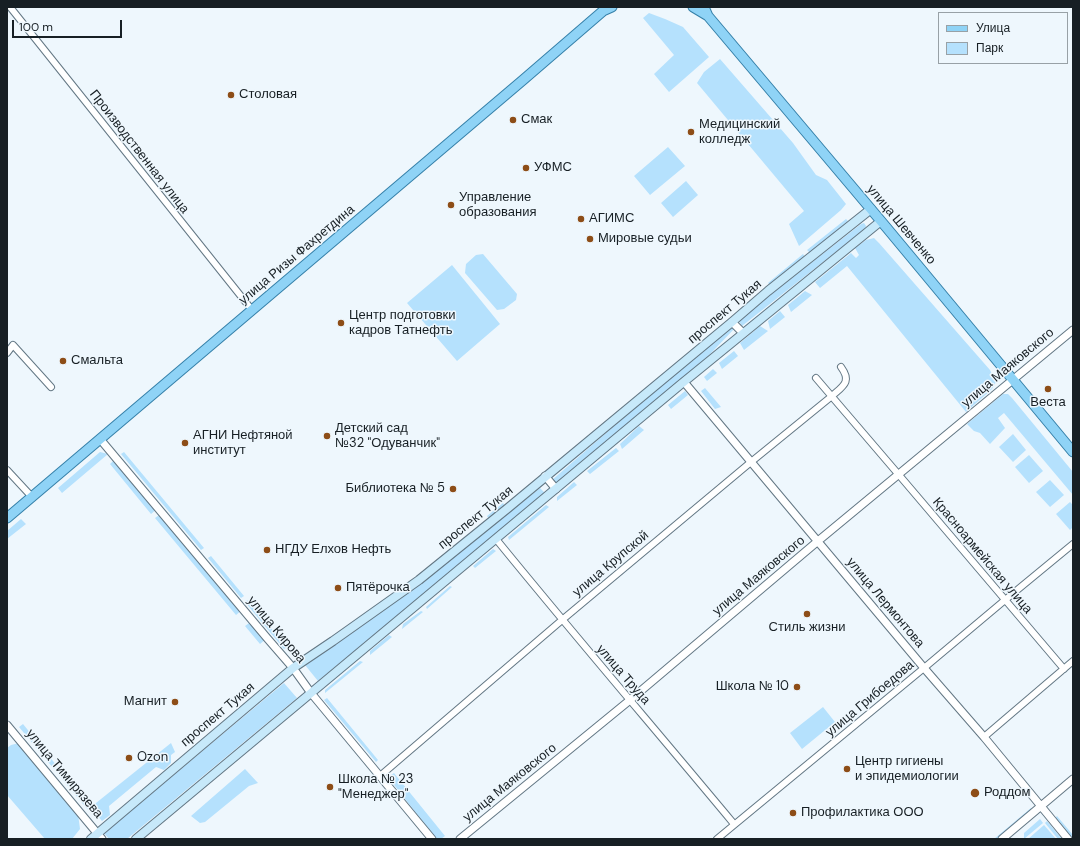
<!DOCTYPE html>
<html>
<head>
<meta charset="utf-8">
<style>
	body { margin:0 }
	#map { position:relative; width:1080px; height:846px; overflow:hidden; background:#eef7fd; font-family:"DM Sans",sans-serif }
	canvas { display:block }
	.frame { position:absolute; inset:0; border:8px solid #171f24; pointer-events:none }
	.legend { position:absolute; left:938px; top:12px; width:130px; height:52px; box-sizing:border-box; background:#eef7fd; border:1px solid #98a1a6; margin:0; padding:5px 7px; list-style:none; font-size:12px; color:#171f24 }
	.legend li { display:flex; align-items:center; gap:8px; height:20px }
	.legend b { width:20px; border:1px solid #98a1a6 }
	.scale { position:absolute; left:12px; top:20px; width:110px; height:18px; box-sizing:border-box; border:2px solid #171f24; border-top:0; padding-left:5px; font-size:12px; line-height:14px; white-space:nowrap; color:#171f24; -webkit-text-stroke:3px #eef7fd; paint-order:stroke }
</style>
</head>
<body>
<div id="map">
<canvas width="1080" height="846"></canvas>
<div class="frame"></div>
<ul class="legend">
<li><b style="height:5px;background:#8fd3f6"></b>Улица</li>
<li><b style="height:11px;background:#b5e1fd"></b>Парк</li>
</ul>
<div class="scale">100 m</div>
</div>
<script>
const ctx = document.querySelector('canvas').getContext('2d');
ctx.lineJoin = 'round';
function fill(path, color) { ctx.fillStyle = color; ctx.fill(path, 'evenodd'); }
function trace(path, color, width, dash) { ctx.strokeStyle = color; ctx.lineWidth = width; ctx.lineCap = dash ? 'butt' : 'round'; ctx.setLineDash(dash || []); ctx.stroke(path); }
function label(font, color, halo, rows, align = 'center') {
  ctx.font = font + ' "DM Sans",sans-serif'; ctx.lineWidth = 3; ctx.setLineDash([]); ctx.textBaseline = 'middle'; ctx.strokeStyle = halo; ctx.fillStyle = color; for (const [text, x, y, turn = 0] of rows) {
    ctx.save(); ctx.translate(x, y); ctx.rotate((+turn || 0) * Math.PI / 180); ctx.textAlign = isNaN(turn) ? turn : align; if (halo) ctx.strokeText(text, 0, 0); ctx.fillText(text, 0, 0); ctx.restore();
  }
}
const green = new Path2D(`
	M649,13L665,19L683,27L709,57L669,92L654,74L674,55L643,18Z
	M720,59L793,143L816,175L827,180L846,204L841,210L799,246L789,224L804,211L697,83L704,72Z
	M668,147L685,166L650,195L634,176Z
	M686,181L698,195L673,217L661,203Z
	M846,219L848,221L811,252H809L807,250Z
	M864,223L866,226L865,229L742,326L738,320L861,224Z
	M874,238L879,243L990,370L996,382L992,389L966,412L847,266L820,288L815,282L851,253L856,258L859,255L855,248L866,240Z
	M483,254L517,294L516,300L504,309L497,310L465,273L466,264L476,255Z
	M803,254L805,257L770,285L768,283Z
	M452,265L500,324L457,361L407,303Z
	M805,291L812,295L791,312L788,305Z
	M780,311L785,317L770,329L768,321Z
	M732,326L734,329L694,371L556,485L552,480L644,400Z
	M760,326L768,331L744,350L740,343Z
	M734,351L738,356L722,369L719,363Z
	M713,369L717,373L707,381L704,377Z
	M705,388L721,407L715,409L701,391Z
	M685,391L688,395L671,409L668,405Z
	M1003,394H1008L1012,398L1073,472V495L1004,413L998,418L1005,428L990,444L980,433L974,431L967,424Z
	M639,426L644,430L622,449L620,444Z
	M1013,434L1026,450L1013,462L999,447Z
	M616,448L619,451L590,474L587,471Z
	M100,452L108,454L62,493L58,488Z
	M124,452L204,548L201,550L121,454Z
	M1029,455L1043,471L1029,483L1015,467Z
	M116,458L158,508L151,514L110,464Z
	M1050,480L1064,495L1050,507L1036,492Z
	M574,482L577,485L557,501V497Z
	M540,488L546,494L318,681L305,665L418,585Z
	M1070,502L1073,505V527L1070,530L1056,514Z
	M503,503L505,506L489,519L487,516Z
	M546,505L549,507L509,540L508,537Z
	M162,513L243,609L236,615L155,518Z
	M21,519L26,524L7,539V531Z
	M493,549L496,551L475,568L473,566Z
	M211,556L244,596L241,598L208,558Z
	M450,586L452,587L427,609L426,607Z
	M247,600L287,647L284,649L245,602Z
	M421,611L423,612L402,629L403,624Z
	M252,621L267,638L260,644L245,626Z
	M389,635L392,637L370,655V651Z
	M360,661L363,662L325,693V690Z
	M284,683L297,698L127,839H109L104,833Z
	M327,698L378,760L376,762L324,700Z
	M823,707L835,722L802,749L790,733Z
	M23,724L57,766L54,769L19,727Z
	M19,743L78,814L80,829L72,839H45L7,795V748L11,745Z
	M171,743L175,752L171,755V763L164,770L156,767L109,806L110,815L102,821L91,808L88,810L58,774L61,771L91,807Z
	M245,769L258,783L249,786L205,822L200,823L191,816Z
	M394,773L445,836L441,839H436L388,777Z
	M1031,808L1034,811L1002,839H994Z
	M1057,816L1073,835V839L1055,818Z
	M1040,819L1043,823L1024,839V833Z
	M1047,821L1062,839H1058L1045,823Z
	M1044,825L1056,839H1028Z`);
const minor = new Path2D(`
	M10,7L252,310
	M7,353L13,345L51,387
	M816,378L899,475L1064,669
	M7,470L32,497
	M496,539C574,635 655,729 734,824
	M984,737L1073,661
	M380,776L562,620L751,462L832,396C843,386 852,382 841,367
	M717,839L924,668L1005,600L1073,544`);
const tertiary = new Path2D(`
	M732,322L743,333
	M684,382L924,668L984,737L1068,839
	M100,439L267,638L293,668L311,693L432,839
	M545,476L556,489
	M7,725L102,839
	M460,839L630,700L818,541L1073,330
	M1002,839L1073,779`);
const secondary = new Path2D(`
	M91,839L293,668L333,641L419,580L508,508L732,322L768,291L871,209
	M136,839L680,385L881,221`);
const primary = new Path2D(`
	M693,7L708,16
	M704,7L708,16L886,227L1073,452
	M7,518L523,80L603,11L612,7`);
const markers = [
	[231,95,4,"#8d4d17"],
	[513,120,4,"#8d4d17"],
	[691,132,4,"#8d4d17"],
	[526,168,4,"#8d4d17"],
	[451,205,4,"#8d4d17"],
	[581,219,4,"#8d4d17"],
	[590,239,4,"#8d4d17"],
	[341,323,4,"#8d4d17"],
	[63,361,4,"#8d4d17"],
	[1048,389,4,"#8d4d17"],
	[327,436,4,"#8d4d17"],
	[185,443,4,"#8d4d17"],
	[453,489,4,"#8d4d17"],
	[267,550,4,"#8d4d17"],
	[338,588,4,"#8d4d17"],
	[807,614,4,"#8d4d17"],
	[797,687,4,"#8d4d17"],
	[175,702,4,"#8d4d17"],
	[129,758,4,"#8d4d17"],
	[847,769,4,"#8d4d17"],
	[330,787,4,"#8d4d17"],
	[975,793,5,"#8d4d17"],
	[793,813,4,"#8d4d17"]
];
const poiNames = [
	["Столовая",239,95],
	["Смак",521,120],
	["Медицинский",699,125],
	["колледж",699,140],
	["УФМС",534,168],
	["Управление",459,198],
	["образования",459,213],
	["АГИМС",589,219],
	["Мировые судьи",598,239],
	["Центр подготовки",349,316],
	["кадров Татнефть",349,331],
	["Смальта",71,361],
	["Веста",1048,403,"center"],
	["Детский сад",335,429],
	["№32 \"Одуванчик\"",335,444],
	["АГНИ Нефтяной",193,436],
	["институт",193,451],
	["Библиотека № 5",445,489,"right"],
	["НГДУ Елхов Нефть",275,550],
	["Пятёрочка",346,588],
	["Стиль жизни",807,628,"center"],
	["Школа № 10",789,687,"right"],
	["Магнит",167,702,"right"],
	["Ozon",137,758],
	["Центр гигиены",855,762],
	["и эпидемиологии",855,777],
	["Школа № 23",338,780],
	["\"Менеджер\"",338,795],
	["Роддом",984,793],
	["Профилактика ООО",801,813]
];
const streetNames = [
	["Производственная улица",139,152,52],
	["улица Шевченко",901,225,50],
	["улица Ризы Фахретдина",297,255,-40],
	["проспект Тукая",725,312,-40],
	["улица Маяковского",1008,368,-40],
	["проспект Тукая",476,518,-39],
	["Красноармейская улица",982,556,50],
	["улица Крупской",611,564,-40],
	["улица Маяковского",759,576,-40],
	["улица Лермонтова",885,603,50],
	["улица Кирова",276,630,50],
	["улица Труда",623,675,49],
	["улица Грибоедова",870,699,-40],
	["проспект Тукая",218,715,-40],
	["улица Тимирязева",64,774,50],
	["улица Маяковского",510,783,-39]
];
fill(green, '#b5e1fd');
trace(minor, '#637784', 8);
trace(tertiary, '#637784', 9);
trace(secondary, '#637784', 10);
trace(primary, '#3580a9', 11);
trace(minor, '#fff', 6);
trace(tertiary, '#fff', 7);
trace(secondary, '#c7e9fa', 8);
trace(primary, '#8fd3f6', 9);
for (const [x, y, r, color] of markers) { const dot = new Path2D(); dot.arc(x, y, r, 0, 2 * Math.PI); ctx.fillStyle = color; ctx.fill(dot); trace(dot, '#eef7fd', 1.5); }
label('13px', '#171f24', '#eef7fd', poiNames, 'left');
label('13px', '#171f24', '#eef7fd', streetNames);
</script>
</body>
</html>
